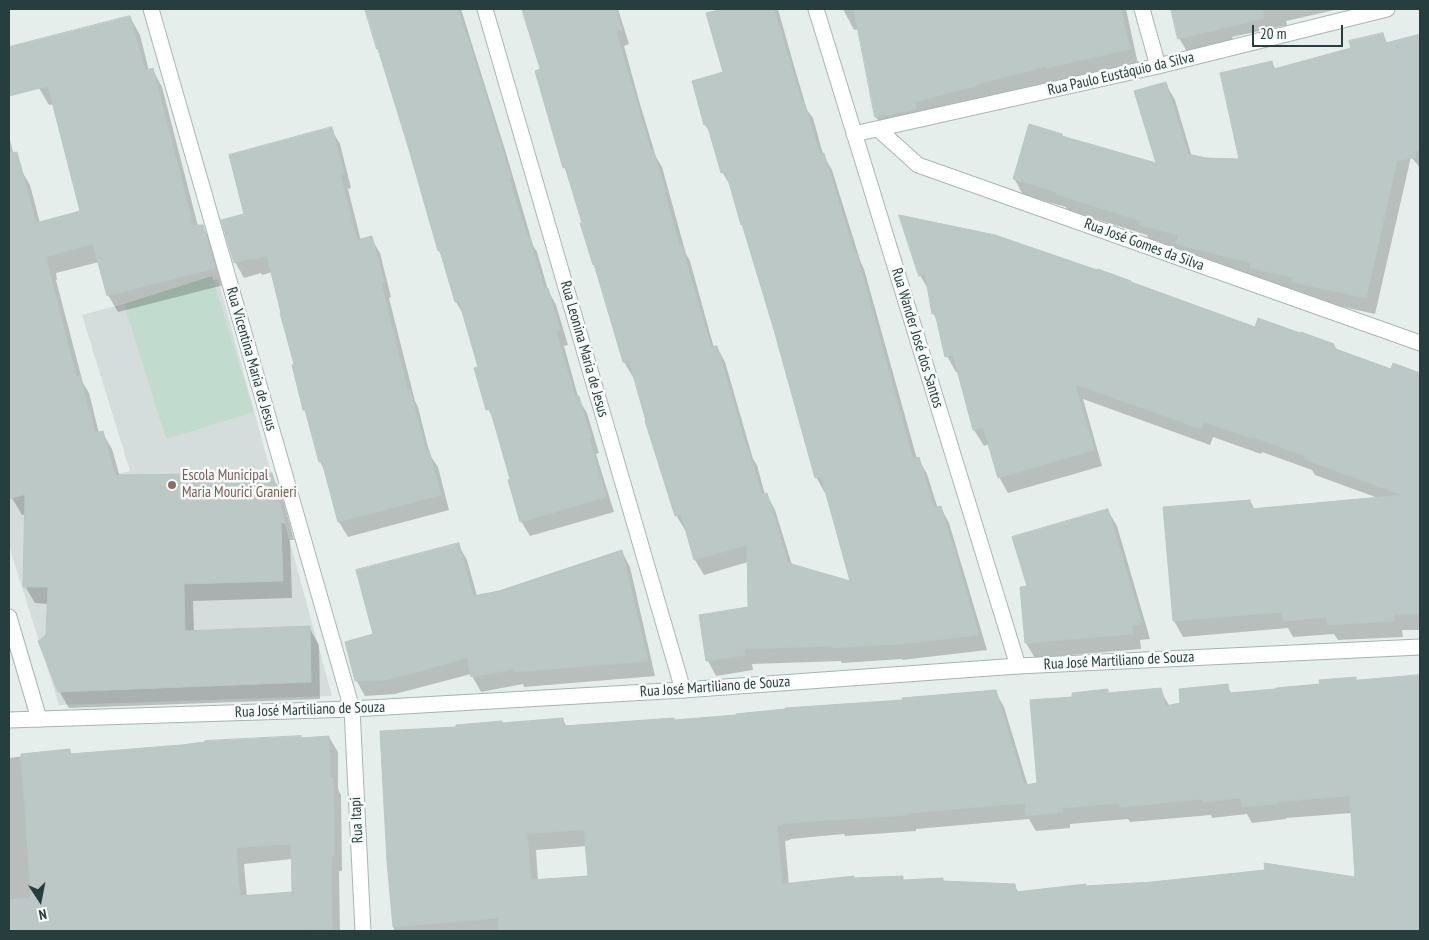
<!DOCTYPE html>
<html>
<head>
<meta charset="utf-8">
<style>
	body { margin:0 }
	#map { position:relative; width:1429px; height:940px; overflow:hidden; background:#e6eeec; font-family:"PT Sans Narrow",sans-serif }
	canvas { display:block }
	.frame { position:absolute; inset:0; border:10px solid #263e3d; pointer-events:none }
	.north { position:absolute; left:15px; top:875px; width:50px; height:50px; -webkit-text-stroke:4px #f7faf9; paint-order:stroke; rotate:169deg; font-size:14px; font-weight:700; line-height:20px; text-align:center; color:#263e3d }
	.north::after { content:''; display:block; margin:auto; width:18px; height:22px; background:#263e3d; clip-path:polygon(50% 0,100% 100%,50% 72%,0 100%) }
	.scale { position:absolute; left:1252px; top:25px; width:91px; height:22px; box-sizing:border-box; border:2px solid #263e3d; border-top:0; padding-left:6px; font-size:15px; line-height:18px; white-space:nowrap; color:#263e3d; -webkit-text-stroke:4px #f7faf9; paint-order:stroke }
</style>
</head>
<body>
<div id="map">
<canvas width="1429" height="940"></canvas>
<div class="frame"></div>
<div class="north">N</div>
<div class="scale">20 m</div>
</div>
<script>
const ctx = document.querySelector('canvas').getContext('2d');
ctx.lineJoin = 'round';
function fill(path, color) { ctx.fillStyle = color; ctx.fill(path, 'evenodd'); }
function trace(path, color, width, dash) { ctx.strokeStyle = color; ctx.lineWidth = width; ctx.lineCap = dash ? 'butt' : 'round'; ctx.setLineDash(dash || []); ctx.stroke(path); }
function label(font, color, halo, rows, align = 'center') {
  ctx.font = font + ' "PT Sans Narrow",sans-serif'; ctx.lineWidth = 5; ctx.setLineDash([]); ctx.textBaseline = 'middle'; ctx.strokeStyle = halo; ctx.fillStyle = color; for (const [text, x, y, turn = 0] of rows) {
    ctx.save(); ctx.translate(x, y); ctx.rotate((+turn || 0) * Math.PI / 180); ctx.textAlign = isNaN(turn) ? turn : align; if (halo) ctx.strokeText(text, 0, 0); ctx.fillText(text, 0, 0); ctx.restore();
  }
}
const built = new Path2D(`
	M218,279L332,696L59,705L9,546V499L130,471L82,315Z`);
const green = new Path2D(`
	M212,276L254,412L166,439L124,304Z`);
const shadow = new Path2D(`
	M366,9H461L506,153L533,245L537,252L548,290L556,305L568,345L564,346L579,400L587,413L599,453L596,454L614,512L530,536L521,521L512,480L495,422L488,409L479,368L465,317L456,302L443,258L439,251L409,146Z
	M523,9H618L629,44L624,46L640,104L656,157L662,167L686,254L690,261L714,348L717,347L725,362L753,459L757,465L765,495H767L775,510L792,565L852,583L826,492L825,493L816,477L776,330L746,231L742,224L732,189L723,173L712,135L705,125L693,82L724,73L716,9H778L794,66L807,110L813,118L823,154L832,170L861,263L864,269L917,459L918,458L927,474L938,509L941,508L949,523L987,650L902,660V659L842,663L841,661L752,664L753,670L716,676L708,661L701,616L750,608L748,562L704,575L695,560L687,530H685L676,515L635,377H633L624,362L597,269L594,264L582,224L584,223L569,177L564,167L542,70L525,13Z
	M843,9H1126L1138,64L1056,82L1055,81L986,99L885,132L876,117L859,29L854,30Z
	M1173,9H1339L1286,21L1287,25L1232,37L1234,44L1189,55L1179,38Z
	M130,17L140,35L149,71L153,70L162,87L198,226H202L212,243L224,285L118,312L108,295L99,262L56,273L57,280H56L83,383L89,393L99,433L102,432L112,449L120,477L271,474L281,492L294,540H290L292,598L193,601L194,632L309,627L319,645L320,699L69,708L59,691L48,635V604L35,603L25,586L26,514L22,515L12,498L9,487V136L15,160L30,185L40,223L81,212L54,104L49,105L39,88Z
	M1382,34L1388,44L1420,35V168L1411,157L1375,314L1303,298L1186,261L1179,249L1150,241L1147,235L1067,210L1066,207L1023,195L1014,178L1062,135L1064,138L1157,165L1165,83L1175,100L1192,157L1206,160H1241L1272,63L1276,70L1352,49Z
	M331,129L340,144L351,188L348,189L361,241L371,238L380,253L391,297L389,298L415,401L418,407L430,455L438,467L449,510L348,537L339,522L326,473L320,462L308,416L305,410L272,272L262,275L261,273L244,278L235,262L245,215Z
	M900,217L1255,328L1334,345L1337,350L1392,370L1394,365L1420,375V630H1402L1403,637L1338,640L1334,634L1293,637L1288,628L1183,637L1174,621L1250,501L1255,510L1378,498L1315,475L1312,470L1262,452L1261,454L1213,437L1210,445L1083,399L1102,466L1008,493L999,477L989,444L984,446L974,430L959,372H956L947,356L939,324L933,313L929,291L920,275Z
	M1108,511L1117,526L1150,639L1140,640L1141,649L1035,658L1026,643L1022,588L1029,587Z
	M458,544L467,560L477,596L499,592L622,552L630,567L655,676L524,687L523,684L481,692L471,674L395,694L365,696L356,680L375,635Z
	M1420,676V931H394L388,861L502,725L563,720L567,727L674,721L904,701L995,691L1004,707L1028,786L1038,784L1074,698L1107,691L1109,694L1160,689L1170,707L1181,704L1227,686L1232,694ZM1352,813L1356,879L1087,888L1019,893L1014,885L944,882L942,879L904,881L902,877L854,879L789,885L785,841L790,840V839L844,834L845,836L916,831V829L1029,819L1036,831L1070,828V824L1128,819L1130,822L1211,815L1212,818L1247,814L1252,823L1286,819V818ZM587,846L589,877L538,881L536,850Z
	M329,737L338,752V789L341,795L342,871H339L340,931H9V758L69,750L72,755ZM292,859L293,893L247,897L244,864Z`);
const building = new Path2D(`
	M365,9H458L465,33L466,32L511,178H509L527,236L529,235L544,289L548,288L560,330L556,331L575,397L579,396L591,438H589L606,497L520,522L508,480L510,479L490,409L486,410L474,368L478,367L459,301L455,302L440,251H438L408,146L378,49H377Z
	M522,9H616L622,29L616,31L651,151L653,150L666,192H664L679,244H681L711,347L717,346L747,449H748L762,495L767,493L788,563L850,581L821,476L815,478L774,330L742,224L741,225L726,172L721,173L707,124L704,125L692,81L723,72L706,13L723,9H774L802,102H804L820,154L824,153L854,252H856L913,459L919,457L934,508L941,506L979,635L892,645V644L832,648L831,646L744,649L745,655L706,661L699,615L748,607L747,545L694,560L681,514L675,516L645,421H646L629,361L623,362L594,264L593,265L580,223H582L565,167L563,168L535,71L540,69Z
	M854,9H1121L1130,49L1046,68L1047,66L978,84V85L915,102L916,109L875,117Z
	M1171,9H1263L1264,18L1178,39Z
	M130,16L145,71L153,68L193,225H203L215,268L107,296L93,244L47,256L48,262L47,263L76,376L80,375L95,433L103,431L115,475L272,473L285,523H281L283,581L184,584L185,631L310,626L311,682L58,692L38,641L46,635L48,587H23L25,494L9,499V153L17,152L36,223L80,211L48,86L9,96V47Z
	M1383,33L1386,43L1420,34V150L1414,151L1416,157L1397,161L1366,298L1292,282L1293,277L1250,268L1251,263L1176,244L1178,235L1139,225L1141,221L1056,194L1057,192L1013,179L1029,124L1062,134V136L1156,163L1134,91L1166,82L1188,154L1206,158L1239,159L1220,73L1272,61L1274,69L1351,48L1349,41Z
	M332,127L344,173L340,174L357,240L372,236L384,282H381L408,391L410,390L426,451L429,450L441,495L338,522L322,462H319L305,410H303L292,365L294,364L280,313H281L267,256L252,260V258L234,263L221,220L244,214L229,155Z
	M899,215L995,235L1097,270L1098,269L1131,281V282L1255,327L1258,318L1300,333L1301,332L1334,344L1333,348L1391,369L1393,363L1420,373V614H1394V621L1327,625V617L1283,621L1282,612L1173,621L1163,507L1250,500L1251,509L1402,495L1304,459L1305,456L1253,437L1252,438L1204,422L1201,429L1075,384L1094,450L998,478L983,427L973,430L953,355L945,357L935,313L932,314L925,274L919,276Z
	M1108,509L1142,624L1132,625L1133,634L1025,643L1020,587L1027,586L1012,537Z
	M459,543L473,596L499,591L622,550L648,661L514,672V669L471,677L467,658L386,680L355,681L345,642L373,634L356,570Z
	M1420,675V931H499L498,918L393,927L387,861L380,731L456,727V725L502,721V723L563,718L564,726L674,718V720L736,715V714L785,709V708L903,700L902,698L996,690L1024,785L1037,783L1030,700L1072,697V693L1108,689V693L1161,688L1166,706L1180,703L1179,689L1228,684L1229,693L1276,689V688L1320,684L1319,680L1356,677V680ZM1350,796L1355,877L1264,863L1265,870L1152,882L1086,886V884L1016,892L1015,884L943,881V878L903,880V876L854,878V876L782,884L777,825H782V824L834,819L835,820L908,815V813L1025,803L1026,816L1062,812V808L1119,803L1120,807L1202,799V802L1241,798L1242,807L1278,804V802ZM584,830L588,876L531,880L527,834Z
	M301,736V738L329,736L330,778H333L334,812V856H331L332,929L261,930V931H9V900L31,898L21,754L70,749V754L181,745L205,742V741ZM291,844L292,892L240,896L236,848Z`);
const street = new Path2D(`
	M151,9L352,709L363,931
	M485,9L683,690
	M816,9L1018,666
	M1142,9L1158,66
	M878,129L918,165L1420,343
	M854,134L1158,66L1387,9
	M9,617L39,719`);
const secondary = new Path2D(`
	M9,720L352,709L683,690L1018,666L1420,647`);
const markers = [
	[172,485,5,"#8d6e63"]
];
const streetNames = [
	["Rua Paulo Eustáquio da Silva",1121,74,-13],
	["Rua José Gomes da Silva",1144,245,20],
	["Rua Wander José dos Santos",917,338,73],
	["Rua Leonina Maria de Jesus",584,349,74],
	["Rua Vicentina Maria de Jesus",251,359,74],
	["Rua José Martiliano de Souza",1119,661,-3],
	["Rua José Martiliano de Souza",715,687,-4],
	["Rua José Martiliano de Souza",310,710,-2],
	["Rua Itapi",357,820,-93]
];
const educationNames = [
	["Escola Municipal",182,476],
	["Maria Mourici Granieri",182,493]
];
fill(built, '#d4dddb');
fill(green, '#c1dcce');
fill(shadow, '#0003');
fill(building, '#bcc8c5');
trace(building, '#b9c7c4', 1);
trace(street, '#a9b6b4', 17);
trace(secondary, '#a2b5b3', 17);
trace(street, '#fff', 15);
trace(secondary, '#fff', 15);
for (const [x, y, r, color] of markers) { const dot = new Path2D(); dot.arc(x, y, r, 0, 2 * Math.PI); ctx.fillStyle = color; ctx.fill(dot); trace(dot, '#f7faf9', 2); }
label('15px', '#263e3d', '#f7faf9', streetNames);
label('15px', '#785e54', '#f7faf9', educationNames, 'left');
</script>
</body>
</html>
